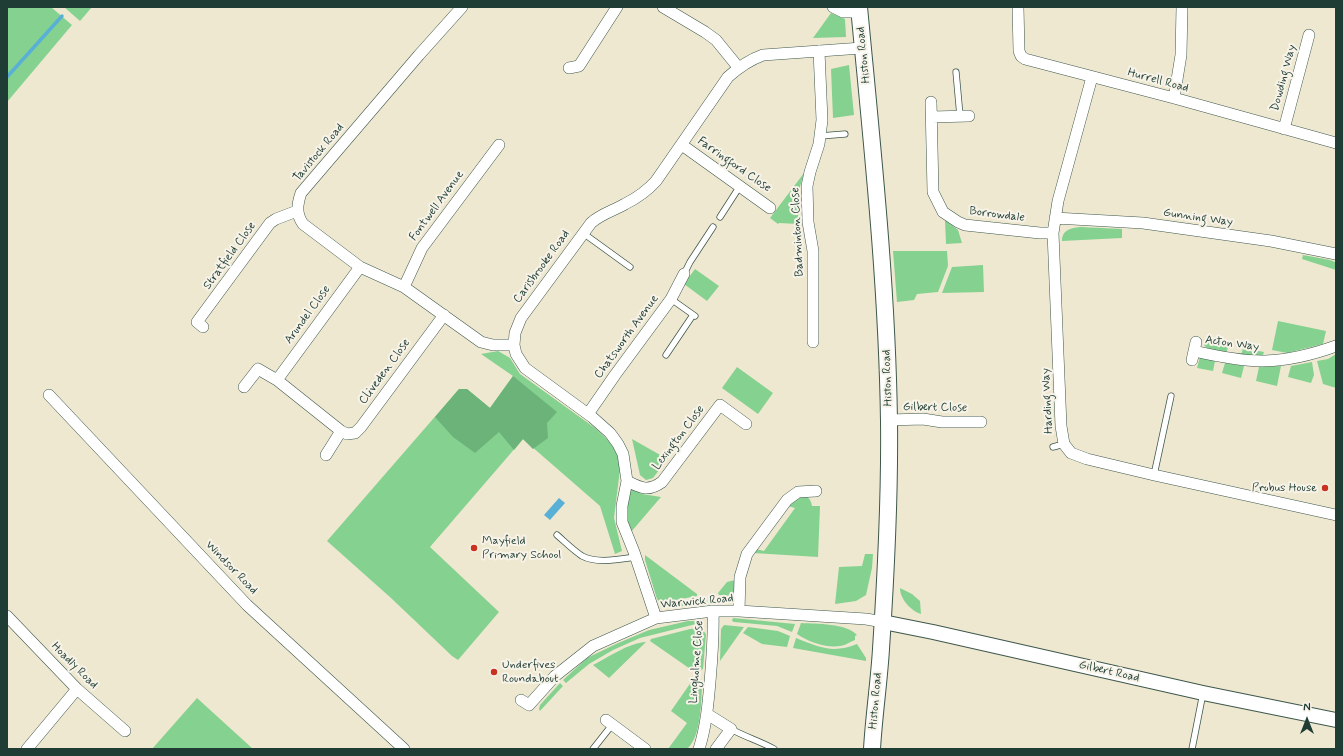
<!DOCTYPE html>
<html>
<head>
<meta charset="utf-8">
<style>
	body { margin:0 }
	#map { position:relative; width:1343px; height:756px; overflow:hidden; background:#efe8d0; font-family:Mynerve,sans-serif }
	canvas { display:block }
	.frame { position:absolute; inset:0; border:8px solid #1f3d34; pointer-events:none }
	.north { position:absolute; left:1287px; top:700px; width:40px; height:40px; -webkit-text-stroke:3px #f7f3e8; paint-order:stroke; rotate:0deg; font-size:11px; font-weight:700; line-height:16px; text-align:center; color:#1f3d34 }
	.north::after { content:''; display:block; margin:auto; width:14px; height:18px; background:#1f3d34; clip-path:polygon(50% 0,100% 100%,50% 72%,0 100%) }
</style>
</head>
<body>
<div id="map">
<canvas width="1343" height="756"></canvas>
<div class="frame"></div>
<div class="north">N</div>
</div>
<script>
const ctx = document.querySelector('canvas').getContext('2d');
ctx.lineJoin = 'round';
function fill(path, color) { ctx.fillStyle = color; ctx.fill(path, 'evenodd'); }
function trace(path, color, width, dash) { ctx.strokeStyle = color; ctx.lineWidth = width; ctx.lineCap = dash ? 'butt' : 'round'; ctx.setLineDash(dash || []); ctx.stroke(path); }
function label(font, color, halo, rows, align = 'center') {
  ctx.font = font + ' Mynerve,sans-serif'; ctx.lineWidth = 4; ctx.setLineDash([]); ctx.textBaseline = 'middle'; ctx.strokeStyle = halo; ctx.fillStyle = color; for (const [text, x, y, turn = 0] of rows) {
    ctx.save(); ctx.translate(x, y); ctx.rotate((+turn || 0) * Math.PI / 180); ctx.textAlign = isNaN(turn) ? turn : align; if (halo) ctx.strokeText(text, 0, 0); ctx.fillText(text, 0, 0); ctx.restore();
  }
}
const green = new Path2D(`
	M7,7H51L72,25L7,102Z
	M64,7H92L80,21Z
	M831,13L845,19L846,37L813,38Z
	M849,65L854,115L833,118L831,69Z
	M804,173L799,190L798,224L779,223L778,224L770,218Z
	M945,220L958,230L962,243L946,244Z
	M1080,227L1122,229V238L1062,241C1062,230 1071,228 1080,227Z
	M893,251H947L948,266L938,292L917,294L914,300L897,302Z
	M1303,255L1330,260L1335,262L1336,270L1302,259Z
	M983,265L984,292L942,293L952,267Z
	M695,269L719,286L707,301L684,284Z
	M1278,321L1326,331L1323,344L1287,353L1272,350Z
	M1207,340L1229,345L1226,353L1208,349L1204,345Z
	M1243,348L1264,352L1262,358L1241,356Z
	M498,351L510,358L520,374L595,428L608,440L615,449L618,457L620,469L614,518L622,551L615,554L600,506L523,439L430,547L499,612L458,660L452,656L391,598L327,541L459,389H467L490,408L513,376L481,354Z
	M1336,354V388L1323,384L1317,361L1328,359Z
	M1200,357L1215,361L1213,371L1197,368Z
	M1312,362L1314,375L1311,383L1288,377L1291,366Z
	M1225,363L1244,366L1241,378L1222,373Z
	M1281,366L1277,386L1256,381L1259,367Z
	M737,367L773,393L758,414L722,388Z
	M632,439L662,456L670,446L675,449L653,478L646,480L640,475Z
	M631,488L642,494L661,497L631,532L626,515Z
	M803,495C809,497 811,500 812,506H820L818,557L753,553L756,549L764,551L795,508L788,506L795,498Z
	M865,554H873L872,568L866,595L856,601L835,604L839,567L862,566Z
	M645,555L697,594V596L660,603L657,599L645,560Z
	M735,580L737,594L733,596L719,595L718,593L727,582Z
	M900,588L912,594L920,601L921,614C911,611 900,599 900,588Z
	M702,599L707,601L708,602L692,604L672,608L673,604Z
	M733,618L795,624L792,632L777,626L734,622L732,621Z
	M688,621H694L696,624L640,638L613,650L589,664L566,683L563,680L587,658L616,644L649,630Z
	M801,623C817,624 846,623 857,635L855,636V640C850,642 844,646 840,646C826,648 808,642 797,634Z
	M724,625L744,627L720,661L721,629Z
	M748,627L778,631L790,636L787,647L762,644L743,633Z
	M701,628L706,634L703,669L696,673L650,641L651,639L690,629Z
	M796,638C819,647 833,654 857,644L866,658V661L793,648Z
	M646,642L609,678L593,665C609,657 628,643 646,642Z
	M694,678L702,686C701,704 701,737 687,749H668L687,723L671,711Z
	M560,683L563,686L540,711L539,709L540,705Z
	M197,698L253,749H152Z`);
const forest = new Path2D(`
	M513,376L557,412L547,423L548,438L533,449L523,439L514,450L499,432L475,453L453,437L435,417L459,389H467L490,408Z`);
const water = new Path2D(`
	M559,498L565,503L550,520L544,515Z`);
const stream = new Path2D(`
	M7,77L62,16`);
const service = new Path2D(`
	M956,72L960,116
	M820,136L845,134
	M720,217L740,186
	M583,233L630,267
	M684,274L690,262L713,227
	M671,299L695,316
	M666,355L693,315
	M1053,447L1064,444
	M1154,475L1171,396
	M557,535C565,542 573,550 582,556C597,564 620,559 636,557
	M731,729C745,737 760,741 774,749
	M593,749L612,725
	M1192,749L1203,693`);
const minor = new Path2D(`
	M462,7L419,55L301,193C297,205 296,214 303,224L360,267L404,287L481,342L493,345H514
	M663,7L705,32L716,40L738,67
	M833,7L843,12H860
	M1018,7L1019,51L1021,56L1025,59L1174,98L1336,143
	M569,68L579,66L617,7
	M1092,77L1058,201L1053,233L1061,426L1064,444L1071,453L1087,459L1154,475L1336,515
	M1174,98L1181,55L1182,7
	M931,102L933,192L943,212L958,222L965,225L1040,233H1053
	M932,117L969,116
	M1284,129L1309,35
	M682,145L770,208
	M1055,218L1143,223L1271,241L1336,254
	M404,287L422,248L499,145
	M203,327L197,322L270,223L276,219L297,211
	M813,342V251L808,222L807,186L810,172L819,144L822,120L819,51
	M1194,351C1250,364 1280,366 1336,346
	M1192,360L1196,342
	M277,380L360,267
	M244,387L258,369L277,380L341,431L347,434L355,433L361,427L444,315
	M49,395L247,605L404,749
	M588,414L615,375L671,299L684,274
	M889,420L923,419L942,422H981
	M326,455L341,431
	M627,481C641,488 648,492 662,482L720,405L746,424
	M739,611L740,577L747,554L787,500L798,492L816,491
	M7,616L77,689L125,731
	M656,618L634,552L622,522V506L627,481L623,454L618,444L610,433L592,417L525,368L516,354L514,345L515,333L521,318L591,223C601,214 613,211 625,204C637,198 647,191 656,181L728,77C739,67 749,60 763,55L862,48
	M521,700L529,705L555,676L593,646L656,618L713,611H739L866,619L883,622
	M707,714L731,729L716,749
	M606,720L645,749
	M27,749L77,689
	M699,749C706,727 708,705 710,682C712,658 714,635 713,611`);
const tertiary = new Path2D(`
	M883,622L933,632L1203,693L1336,720`);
const secondary = new Path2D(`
	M859,7C872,145 887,282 889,421C890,497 886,573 881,649C879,682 874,715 872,749`);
const markers = [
	[1325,488,4,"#c8321e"],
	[474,548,4,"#c8321e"],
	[494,672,4,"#c8321e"]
];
const streetNames = [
	["Histon Road",864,55,-96],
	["Dowding Way",1284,78,-75],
	["Hurrell Road",1158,81,15],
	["Tavistock Road",319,153,-50],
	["Farringford Close",734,165,35],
	["Fontwell Avenue",437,206,-54],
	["Borrowdale",997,215,7],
	["Gunning Way",1198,218,8],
	["Badminton Close",798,232,-93],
	["Stratfield Close",230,256,-54],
	["Carisbrooke Road",542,267,-54],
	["Arundel Close",308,315,-54],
	["Chatsworth Avenue",627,337,-54],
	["Acton Way",1232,344,8],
	["Cliveden Close",385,372,-54],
	["Histon Road",888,378,-92],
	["Harding Way",1048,401,-93],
	["Gilbert Close",935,408,1],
	["Lexington Close",679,438,-53],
	["Windsor Road",231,568,46],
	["Warwick Road",697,602,-5],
	["Lingholme Close",697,662,-86],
	["Hoadly Road",74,666,45],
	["Gilbert Road",1109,672,13],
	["Histon Road",876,701,-85]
];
const poiNames = [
	["Probus House",1317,488,"right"],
	["Mayfield",482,541],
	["Primary School",482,555],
	["Underfives",502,665],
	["Roundabout",502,679]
];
fill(green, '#85d190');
fill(forest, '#6cb37a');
fill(water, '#59b0d6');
trace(stream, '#59b0d6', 3.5);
trace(service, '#3e574b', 7);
trace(minor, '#3e574b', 12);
trace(tertiary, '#3e574b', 16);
trace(secondary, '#3e574b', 18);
trace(service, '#fff', 5.5);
trace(minor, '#fff', 11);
trace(tertiary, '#fff', 14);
trace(secondary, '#fff', 16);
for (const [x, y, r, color] of markers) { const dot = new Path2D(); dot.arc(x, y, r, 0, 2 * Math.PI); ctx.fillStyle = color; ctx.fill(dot); trace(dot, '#f7f3e8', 1.5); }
label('12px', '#1f3d34', '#f7f3e8', streetNames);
label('12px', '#1f3d34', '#f7f3e8', poiNames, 'left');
</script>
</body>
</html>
